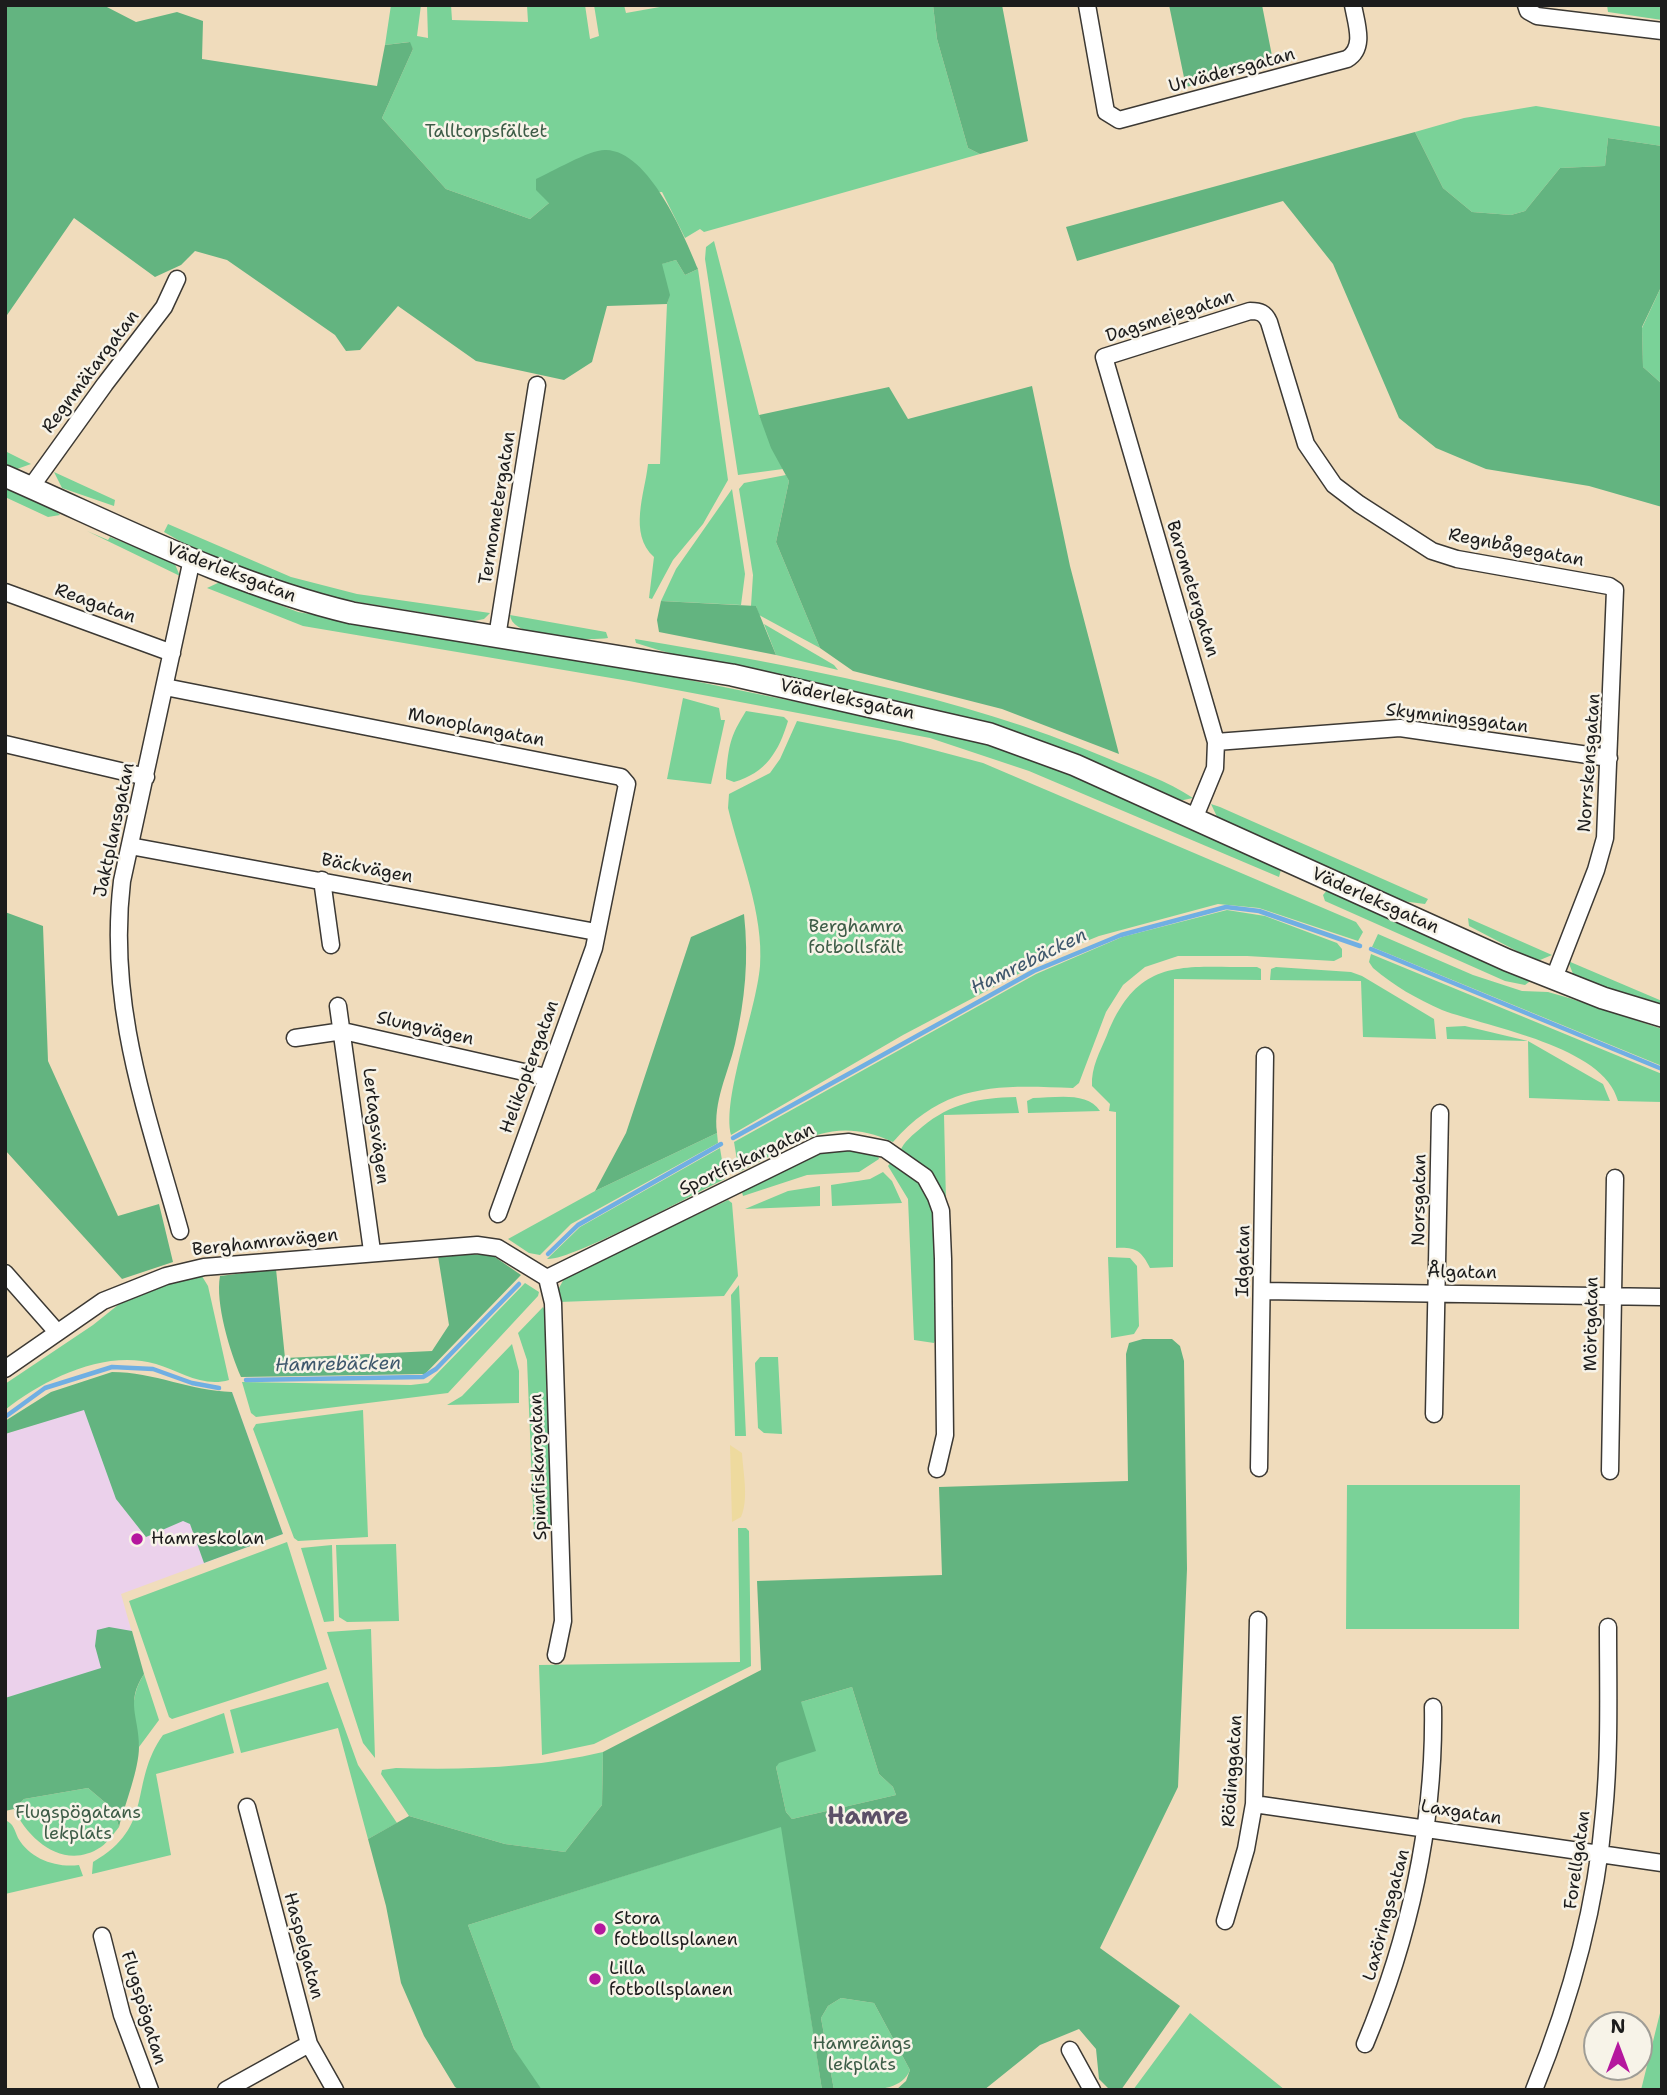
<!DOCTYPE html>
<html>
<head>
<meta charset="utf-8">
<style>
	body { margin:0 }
	#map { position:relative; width:1667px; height:2095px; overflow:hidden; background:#f0dcbc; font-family:"Shantell Sans",sans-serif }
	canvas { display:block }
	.frame { position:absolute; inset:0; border:7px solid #1c1c1c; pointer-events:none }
	.north { position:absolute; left:1583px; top:2011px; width:70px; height:70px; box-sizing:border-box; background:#f7f3e8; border:2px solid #9f9d96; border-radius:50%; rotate:0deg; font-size:19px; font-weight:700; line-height:28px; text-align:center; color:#1c1c1c }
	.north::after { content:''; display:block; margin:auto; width:24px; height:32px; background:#b5179e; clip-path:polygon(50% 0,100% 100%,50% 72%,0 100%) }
</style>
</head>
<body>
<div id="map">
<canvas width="1667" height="2095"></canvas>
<div class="frame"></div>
<div class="north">N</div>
</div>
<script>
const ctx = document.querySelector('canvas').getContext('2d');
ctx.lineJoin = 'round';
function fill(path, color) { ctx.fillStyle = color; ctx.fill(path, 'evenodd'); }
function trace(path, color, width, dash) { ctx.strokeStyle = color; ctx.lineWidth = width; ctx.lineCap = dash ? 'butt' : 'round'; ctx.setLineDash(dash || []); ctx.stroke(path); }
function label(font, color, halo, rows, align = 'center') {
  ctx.font = font + ' "Shantell Sans",sans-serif'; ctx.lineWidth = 5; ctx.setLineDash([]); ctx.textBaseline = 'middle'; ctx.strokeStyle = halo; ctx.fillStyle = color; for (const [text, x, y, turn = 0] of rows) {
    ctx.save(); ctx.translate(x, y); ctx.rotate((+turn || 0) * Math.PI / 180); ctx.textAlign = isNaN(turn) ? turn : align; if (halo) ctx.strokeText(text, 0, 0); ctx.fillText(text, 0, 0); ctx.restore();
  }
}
const built = new Path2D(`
	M189,1386L209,1392H232L283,1534L121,1594L141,1665L5,1698V1434L84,1409Z`);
const green = new Path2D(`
	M391,5H421L417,36L428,38L427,5H451L452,20L528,22L527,5H585L590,39L599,36L594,5H624L626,13L671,5H933L937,39L968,148L980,154L704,232L700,229L685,238L662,192L549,203L530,219L446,189L382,118L413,49L409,42L385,45Z
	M1607,5H1662V20L1608,12Z
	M1536,106L1662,127V146L1608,138L1605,166L1560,168L1525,211L1511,215L1472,212L1443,188L1415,132L1464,118Z
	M714,241L759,415L783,469L738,475L705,259L706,247Z
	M676,260L685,275L698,269L728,480L703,524L673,560L652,599L649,598L654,557C628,534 645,493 648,464H660L667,304C673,290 661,279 661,264Z
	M1662,285V384L1643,367L1642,328Z
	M5,451L31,464L17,469L5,464Z
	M54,472L115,500L114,506L62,488Z
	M786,475L789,481L776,542L820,648L759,615L756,606H751L753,575L739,489L744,483Z
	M5,487L56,511L60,515L48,517L5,497Z
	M732,489L745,574L741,605L661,601L676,569Z
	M168,524L291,577L357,594L490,613L484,619L474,621L314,595L197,551L164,532Z
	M87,531L108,540L110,537L174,562L180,576Z
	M220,582L298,612L655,673L964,736L1018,752L1282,866L1279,877L1029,771L930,738L629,681L303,626L207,588Z
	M510,615L606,632L608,638C588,641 511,639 510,615Z
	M764,624L834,665L838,670L776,655Z
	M635,639C795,666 957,694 1107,758C1135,770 1168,781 1193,798L1179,801C1121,777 1063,749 1003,729C884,689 755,682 636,643Z
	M683,698L719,708L721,720H725L711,784L667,779Z
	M746,711L784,717L788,721C779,751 766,773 734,782L726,779V775C729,744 730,737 746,711Z
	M797,721L900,741L983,763L1356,922L1363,932L1358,941L1259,908L1218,904L1099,936L1062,951L903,1035L731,1135C722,1097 756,1012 760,966C764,914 740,858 728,808L729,794L770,773L780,759Z
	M1211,804L1220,807L1428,899L1425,904L1402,901L1219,821Z
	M1329,888L1533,979L1525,985L1505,981L1325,901L1323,895Z
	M1227,910L1265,916L1337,943L1342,949V957L1334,961L1247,956H1178L1145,967L1123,985L1106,1012L1079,1083L1073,1088C999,1085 945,1082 893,1142C830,1113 796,1145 739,1172L734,1142L1036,974L1122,937Z
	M1468,918L1552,955L1540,960L1532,959L1469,926Z
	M1378,934L1473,975L1522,991L1548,992L1569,998L1662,1029V1066L1372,947Z
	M1371,954L1662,1074V1102L1618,1101C1604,1046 1490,1028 1442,1010C1417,999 1394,986 1373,968L1369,962Z
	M1568,961L1662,1001V1006L1581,981L1573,974Z
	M1257,967L1261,969V980L1174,979L1173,1267L1150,1268C1141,1250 1135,1247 1116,1248V1112L1109,1111L1110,1104L1092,1086C1091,1067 1100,1052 1107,1035C1139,955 1184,968 1257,967Z
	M1276,967L1351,972L1362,976L1434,1019L1436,1039L1363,1037L1361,981L1270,980L1271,969Z
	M1465,1026L1528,1041L1603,1084L1610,1101L1529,1098L1528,1041L1447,1039L1446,1027Z
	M1016,1097L1019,1113L944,1115L946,1202L900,1152C903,1142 914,1134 922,1127C951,1103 979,1098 1016,1097Z
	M1033,1098C1055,1098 1087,1091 1100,1111L1028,1113L1027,1101Z
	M717,1133L718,1143L571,1224L540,1255L529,1253L508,1239L595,1191Z
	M720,1148L725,1179C695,1193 571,1261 547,1259L580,1227Z
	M829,1149L863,1150L878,1156L879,1159L859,1172L807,1175L743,1196L742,1192Z
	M891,1162L924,1185L934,1210L937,1336L934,1343L914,1340L908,1199L888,1166Z
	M883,1172L892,1181L902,1203L832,1206L831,1185L870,1179Z
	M820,1186V1206L745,1209L788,1191Z
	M728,1200L732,1203L738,1276L724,1296L559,1302V1288L565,1277Z
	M1108,1257L1130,1258L1137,1266L1139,1326L1134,1334L1111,1338Z
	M200,1273L208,1286L229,1380C203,1388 180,1371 156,1364C105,1349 44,1379 5,1410V1384L93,1325L123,1301L156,1286Z
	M525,1283L539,1292L538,1296L448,1393L256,1417L251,1413L242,1382L411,1385L428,1383Z
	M739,1285L746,1436H735L731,1295Z
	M543,1307L546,1313L545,1356L553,1526L547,1531L534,1532L527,1360L518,1333Z
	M512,1344L519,1371V1403L447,1405L462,1396Z
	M760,1357H778L782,1434L764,1433L758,1428L755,1363Z
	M363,1410L368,1537L298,1541L294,1538L253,1429L256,1424Z
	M1347,1485H1520L1519,1629H1346Z
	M738,1528H746L749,1531L751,1666L594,1744L542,1755L539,1665L740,1662Z
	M287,1542L327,1669L172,1719L169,1717L129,1601Z
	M396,1544L399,1621L347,1622L339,1617L336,1545Z
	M332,1545L334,1621L324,1622L301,1548Z
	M371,1629L375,1758L363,1743L327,1632Z
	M144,1674L159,1720L139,1747C134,1719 128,1699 144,1674Z
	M328,1682L358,1765L397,1823L368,1839L338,1728L241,1753L230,1710Z
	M852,1687L879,1774L893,1787L896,1795L792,1819L786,1812L776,1767L801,1702Z
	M224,1713L234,1753L156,1774L171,1855L92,1874L93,1862C156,1826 128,1784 163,1735Z
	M603,1752L602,1805L565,1852L505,1844L409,1816L381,1774L382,1770L396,1768C465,1770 535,1768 603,1752Z
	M88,1788L114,1810L119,1827C114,1833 108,1842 101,1847C65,1871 29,1841 14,1809L24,1799Z
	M5,1820C14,1824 14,1829 18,1838C30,1859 56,1868 79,1865L83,1876L5,1894Z
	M782,1826L822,2090H538L514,2049L468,1925Z
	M841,1998L874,2003L910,2070C900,2095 860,2090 834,2090L821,2018L828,2006Z
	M1662,2005V2090H1641Z
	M1190,2013L1285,2090H1133Z`);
const forest = new Path2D(`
	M5,5H103L136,22L177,12L203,21L202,59L377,86L385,45L410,42L413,49L382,118L446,189L530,219L549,203L536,190V179C552,172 590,149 606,150C649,151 684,235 698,269L685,275L676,260L662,264L670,295L667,304L607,306L592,362L564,380L476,361L398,306L360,350L346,351L335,335L227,260L195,251L181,265L155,277L74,218L5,318Z
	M933,5H1002L1028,141L980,154L968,148L937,39Z
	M1169,5H1262L1274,66L1186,87Z
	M1415,132L1443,188L1472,212L1511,215L1525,211L1560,168L1605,166L1608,138L1662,146V285L1642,327L1643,367L1662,384V507L1589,486L1486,469L1436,448L1399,418L1333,264L1283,201L1077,261L1066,227Z
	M1032,386L1070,566L1119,754L1002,709L853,671L820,648L776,542L789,481L771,448L759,415L889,387L908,419Z
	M661,601L756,606L776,655L659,632L657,620Z
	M5,912L43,926L48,1061L118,1216L159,1204L173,1262L122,1279L5,1150Z
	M744,914C749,960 745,999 735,1044C728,1074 713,1101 717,1133L595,1191L626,1133L691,937Z
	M465,1254L492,1255L521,1275L425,1374L241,1377C230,1352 215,1303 220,1276L276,1269L285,1358L432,1351L449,1325L438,1256Z
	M1143,1339H1172L1180,1346L1184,1361L1187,1569L1178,1787L1100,1948L1180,2006L1121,2090H1110L1099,2079L1096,2049L1079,2029L1040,2045L984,2090H896L906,2081L910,2070L874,2003L841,1998L828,2006L821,2018L834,2090H822L781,1827L468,1925L514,2049L542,2090H460L455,2087L424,2036L401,1983L386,1906L368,1839L409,1816L505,1844L565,1852L602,1805L603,1752L761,1670L757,1581L942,1575L939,1487L1128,1481L1126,1354L1129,1343ZM852,1687L879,1774L893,1787L896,1795L792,1819L786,1812L776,1767L779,1763L816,1751L801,1702Z
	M112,1372C154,1372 191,1391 232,1392L283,1534L204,1563L190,1524L183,1521L146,1537L116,1499L84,1410L5,1434V1421L51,1392Z
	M109,1627L132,1631L144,1674C125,1703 139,1716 139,1747C139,1769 125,1804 119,1827L114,1810L88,1788L24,1799L14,1809L5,1811V1698L101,1668L95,1646L97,1630Z`);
const sand = new Path2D(`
	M730,1445L742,1453C743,1472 749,1499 741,1517L732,1522Z`);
const stream = new Path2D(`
	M1371,949L1662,1069
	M733,1138L1034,971L1121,935L1226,907L1259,911L1360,946
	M548,1254L578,1225L721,1144
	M246,1380L423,1377L436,1369L519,1284
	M5,1417L45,1388L112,1367L153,1369L192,1383L219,1388`);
const minor = new Path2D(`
	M1087,5L1106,112L1119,120L1347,59C1366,48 1356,23 1353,5
	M1526,5L1528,11L1537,16L1662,31
	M31,487L105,384L164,307L177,279
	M5,592L172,653
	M497,637L537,385
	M165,687L621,777L627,784L594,948L498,1214
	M1216,742L1400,728L1609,758
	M5,744L146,777
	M1194,819L1215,768L1216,742L1104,357L1250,311C1260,311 1265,313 1269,322L1306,444L1334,485L1359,504L1432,551L1457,559L1609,586L1615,590L1605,838L1596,870L1554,978
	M130,846L596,932
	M322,880L331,945
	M338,1006L372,1251
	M295,1038L343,1031L546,1077
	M180,1231C147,1112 107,1007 122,881L192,559
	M5,1273L57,1332
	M547,1278L818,1145L849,1142L885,1149L925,1177L936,1197L941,1211L943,1259L945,1435L937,1469
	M547,1278L553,1303L563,1621L556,1655
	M1262,1291L1662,1297
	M5,1369L103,1301L166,1276L204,1267L477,1245L498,1248L547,1278
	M1434,1414L1440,1113
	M1259,1468L1265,1056
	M1610,1471L1615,1178
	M1254,1804L1662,1863
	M247,1807L309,2044L335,2090
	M1225,1921L1246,1849L1254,1804L1258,1620
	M102,1936L122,2015L150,2090
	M1365,2044C1410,1936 1435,1826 1433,1707
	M1070,2050L1092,2090
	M226,2090L309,2044
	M1534,2090C1570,2001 1596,1909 1604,1813C1610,1751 1608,1689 1608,1627`);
const tertiary = new Path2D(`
	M5,476C119,526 230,584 352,613L732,675L990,734L1075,765L1507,960L1603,998L1662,1016`);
const markers = [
	[137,1539,7,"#b5179e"],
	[600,1929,7,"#b5179e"],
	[595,1979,7,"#b5179e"]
];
const streetNames = [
	["Urvädersgatan",1232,71,-15],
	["Dagsmejegatan",1170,317,-18],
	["Regnmätargatan",91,372,-53],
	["Termometergatan",498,508,-81],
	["Regnbågegatan",1516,548,11],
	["Väderleksgatan",231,573,21],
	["Barometergatan",1192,589,73],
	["Reagatan",95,604,20],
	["Väderleksgatan",847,700,12],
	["Skymningsgatan",1457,719,7],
	["Monoplangatan",476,728,11],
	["Norrskensgatan",1590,763,-86],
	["Jaktplansgatan",115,830,-78],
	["Bäckvägen",367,869,11],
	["Väderleksgatan",1375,901,24],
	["Slungvägen",425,1029,13],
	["Helikoptergatan",530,1067,-70],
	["Lertagsvägen",375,1126,83],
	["Sportfiskargatan",747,1160,-25],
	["Norsgatan",1420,1200,-89],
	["Berghamravägen",265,1243,-6],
	["Idgatan",1244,1261,-89],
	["Ålgatan",1462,1273,1],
	["Mörtgatan",1592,1324,-89],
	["Spinnfiskargatan",539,1467,-92],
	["Rödinggatan",1233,1771,-86],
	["Laxgatan",1461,1813,9],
	["Forellgatan",1578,1860,-82],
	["Laxöringsgatan",1387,1915,-75],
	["Haspelgatan",303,1946,75],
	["Flugspögatan",143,2008,73]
];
const parkNames = [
	["Talltorpsfältet",486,132],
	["Berghamra",856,927],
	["fotbollsfält",856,948],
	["Flugspögatans",78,1813],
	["lekplats",78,1834],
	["Hamreängs",862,2044],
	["lekplats",862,2065]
];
const poiNames = [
	["Hamreskolan",151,1539],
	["Stora",614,1919],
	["fotbollsplanen",614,1940],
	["Lilla",609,1969],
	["fotbollsplanen",609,1990]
];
const waterNames = [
	["Hamrebäcken",1029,962,-26],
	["Hamrebäcken",338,1365,-1]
];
const districtNames = [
	["Hamre",868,1818]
];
fill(built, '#ebd1eb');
fill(green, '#7ad298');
fill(forest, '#63b480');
fill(sand, '#eeda9e');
trace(stream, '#70afe3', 4.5);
trace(minor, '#3c3934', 19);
trace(tertiary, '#3c3934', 24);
trace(minor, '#fff', 16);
trace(tertiary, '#fff', 21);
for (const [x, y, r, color] of markers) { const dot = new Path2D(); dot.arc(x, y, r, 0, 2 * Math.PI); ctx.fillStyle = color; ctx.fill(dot); trace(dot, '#f7f3e8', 2.5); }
label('18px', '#1c1c1c', '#f7f3e8', streetNames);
label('18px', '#3d5c47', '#f7f3e8', parkNames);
label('18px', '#1c1c1c', '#f7f3e8', poiNames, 'left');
label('italic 19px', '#3e576c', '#f7f3e8', waterNames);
label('bold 24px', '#5c4f68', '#f7f3e8', districtNames);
</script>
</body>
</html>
